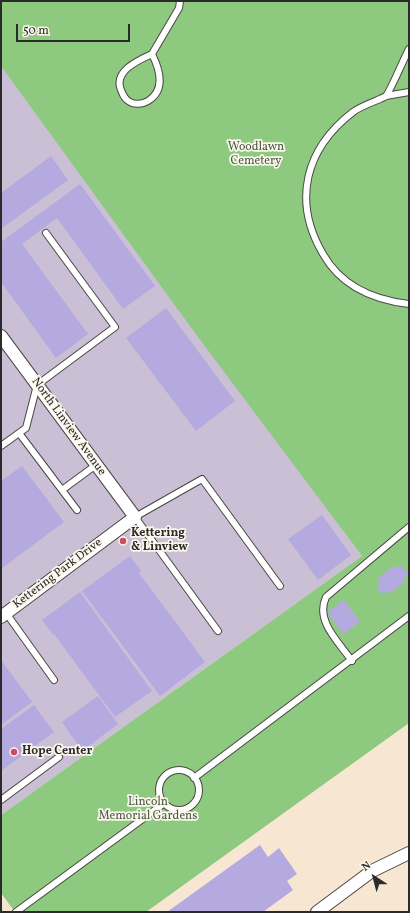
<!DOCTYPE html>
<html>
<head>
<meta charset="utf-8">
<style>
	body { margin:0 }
	#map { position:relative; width:410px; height:913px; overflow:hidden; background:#f7e7d2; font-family:Vollkorn,serif }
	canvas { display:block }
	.frame { position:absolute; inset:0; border:2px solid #2b2b2b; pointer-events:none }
	.north { position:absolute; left:354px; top:857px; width:40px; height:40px; -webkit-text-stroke:3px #fbf7ec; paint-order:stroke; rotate:324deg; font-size:11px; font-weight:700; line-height:16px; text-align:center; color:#2b2b2b }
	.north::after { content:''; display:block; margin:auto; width:14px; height:18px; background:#2b2b2b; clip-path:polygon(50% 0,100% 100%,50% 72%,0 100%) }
	.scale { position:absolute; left:16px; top:24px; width:114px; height:18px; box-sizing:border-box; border:2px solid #2b2b2b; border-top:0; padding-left:5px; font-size:12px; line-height:14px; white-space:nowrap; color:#2b2b2b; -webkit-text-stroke:3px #fbf7ec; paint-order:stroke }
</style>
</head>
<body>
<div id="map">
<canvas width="410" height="913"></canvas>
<div class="frame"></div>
<div class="north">N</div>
<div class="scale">50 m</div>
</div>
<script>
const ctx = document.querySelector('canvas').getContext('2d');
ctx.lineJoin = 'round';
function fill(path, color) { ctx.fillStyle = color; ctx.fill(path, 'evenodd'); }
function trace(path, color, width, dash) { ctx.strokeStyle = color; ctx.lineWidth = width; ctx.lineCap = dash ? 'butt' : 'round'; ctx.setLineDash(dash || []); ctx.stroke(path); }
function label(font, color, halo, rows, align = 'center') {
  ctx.font = font + ' Vollkorn,serif'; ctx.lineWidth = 3.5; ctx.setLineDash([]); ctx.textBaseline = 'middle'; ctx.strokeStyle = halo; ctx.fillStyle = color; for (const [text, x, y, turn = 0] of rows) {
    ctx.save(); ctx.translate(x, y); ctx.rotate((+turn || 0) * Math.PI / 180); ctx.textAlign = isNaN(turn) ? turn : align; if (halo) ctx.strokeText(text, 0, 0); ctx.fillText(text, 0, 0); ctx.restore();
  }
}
const industrial = new Path2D(`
	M1,65L362,556L1,815Z`);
const green = new Path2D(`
	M1,1H409V723L146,912H15L1,893V815L362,556L195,333L1,66Z`);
const building = new Path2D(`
	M51,156L68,180L1,229V193Z
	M80,184L155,286L123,309L57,218L22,244L88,334L56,358L1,282V242Z
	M166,308L235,401L196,431L126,338Z
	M22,466L64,522L1,569V481Z
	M322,515L351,555L318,580L288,539Z
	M130,556L141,571L139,573L205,662L160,696L82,591Z
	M395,565L396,568L401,565L408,574L404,578L406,581L389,594L387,591L382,594L376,587L381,583L377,579Z
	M80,592L152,691L115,717L54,634L53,635L42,620Z
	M344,600L360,622L343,634L327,612Z
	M1,660L32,702L1,725Z
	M98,696L118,724L82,751L62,722Z
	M34,705L54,732L1,771V729Z
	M260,845L268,857L279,848L297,874L287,881L293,890L263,912H167Z`);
const lane = new Path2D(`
	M409,49C404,58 391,90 386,96C382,99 360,106 353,112C305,149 292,201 323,254C341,286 374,300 409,304
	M152,54C160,70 166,90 148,101C143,104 135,105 130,102C125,100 123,95 121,90C113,71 139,60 152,54Z
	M152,54L179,8L180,1
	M386,96L409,92
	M19,433L77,510
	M1,446L26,428L37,385L115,327L46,233
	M62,490L96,465
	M6,613L54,680
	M218,631L135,517L202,479L280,586
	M352,661C338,641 315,621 326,597L409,527
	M159 790a20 20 0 1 1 40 0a20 20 0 1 1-40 0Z
	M194,778L409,616
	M1,800L59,757
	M16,912L163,804`);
const street = new Path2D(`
	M1,336L135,517L1,617
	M317,912L372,871L409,853`);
const markers = [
	[123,541,4,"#d1495b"],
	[14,752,4,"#d1495b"]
];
const parkNames = [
	["Woodlawn",256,148],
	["Cemetery",256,162],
	["Lincoln",148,803],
	["Memorial Gardens",148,817]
];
const streetNames = [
	["North Linview Avenue",68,427,54],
	["Kettering Park Drive",58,574,-37]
];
const poiNames = [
	["Kettering",131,534],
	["& Linview",131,548],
	["Hope Center",22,752]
];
fill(industrial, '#cbbfd5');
fill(green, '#8dc97f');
fill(building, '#b5aae0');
trace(lane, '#4a4744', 8);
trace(street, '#4a4744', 14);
trace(lane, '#fff', 6);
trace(street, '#fff', 12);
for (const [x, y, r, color] of markers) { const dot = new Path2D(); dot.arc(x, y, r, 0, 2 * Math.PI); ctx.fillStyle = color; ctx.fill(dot); trace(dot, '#fbf7ec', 1.5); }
label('12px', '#485a44', '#fbf7ec', parkNames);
label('12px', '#2b2b2b', '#fbf7ec', streetNames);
label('bold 12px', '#2b2b2b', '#fbf7ec', poiNames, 'left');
</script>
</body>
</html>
